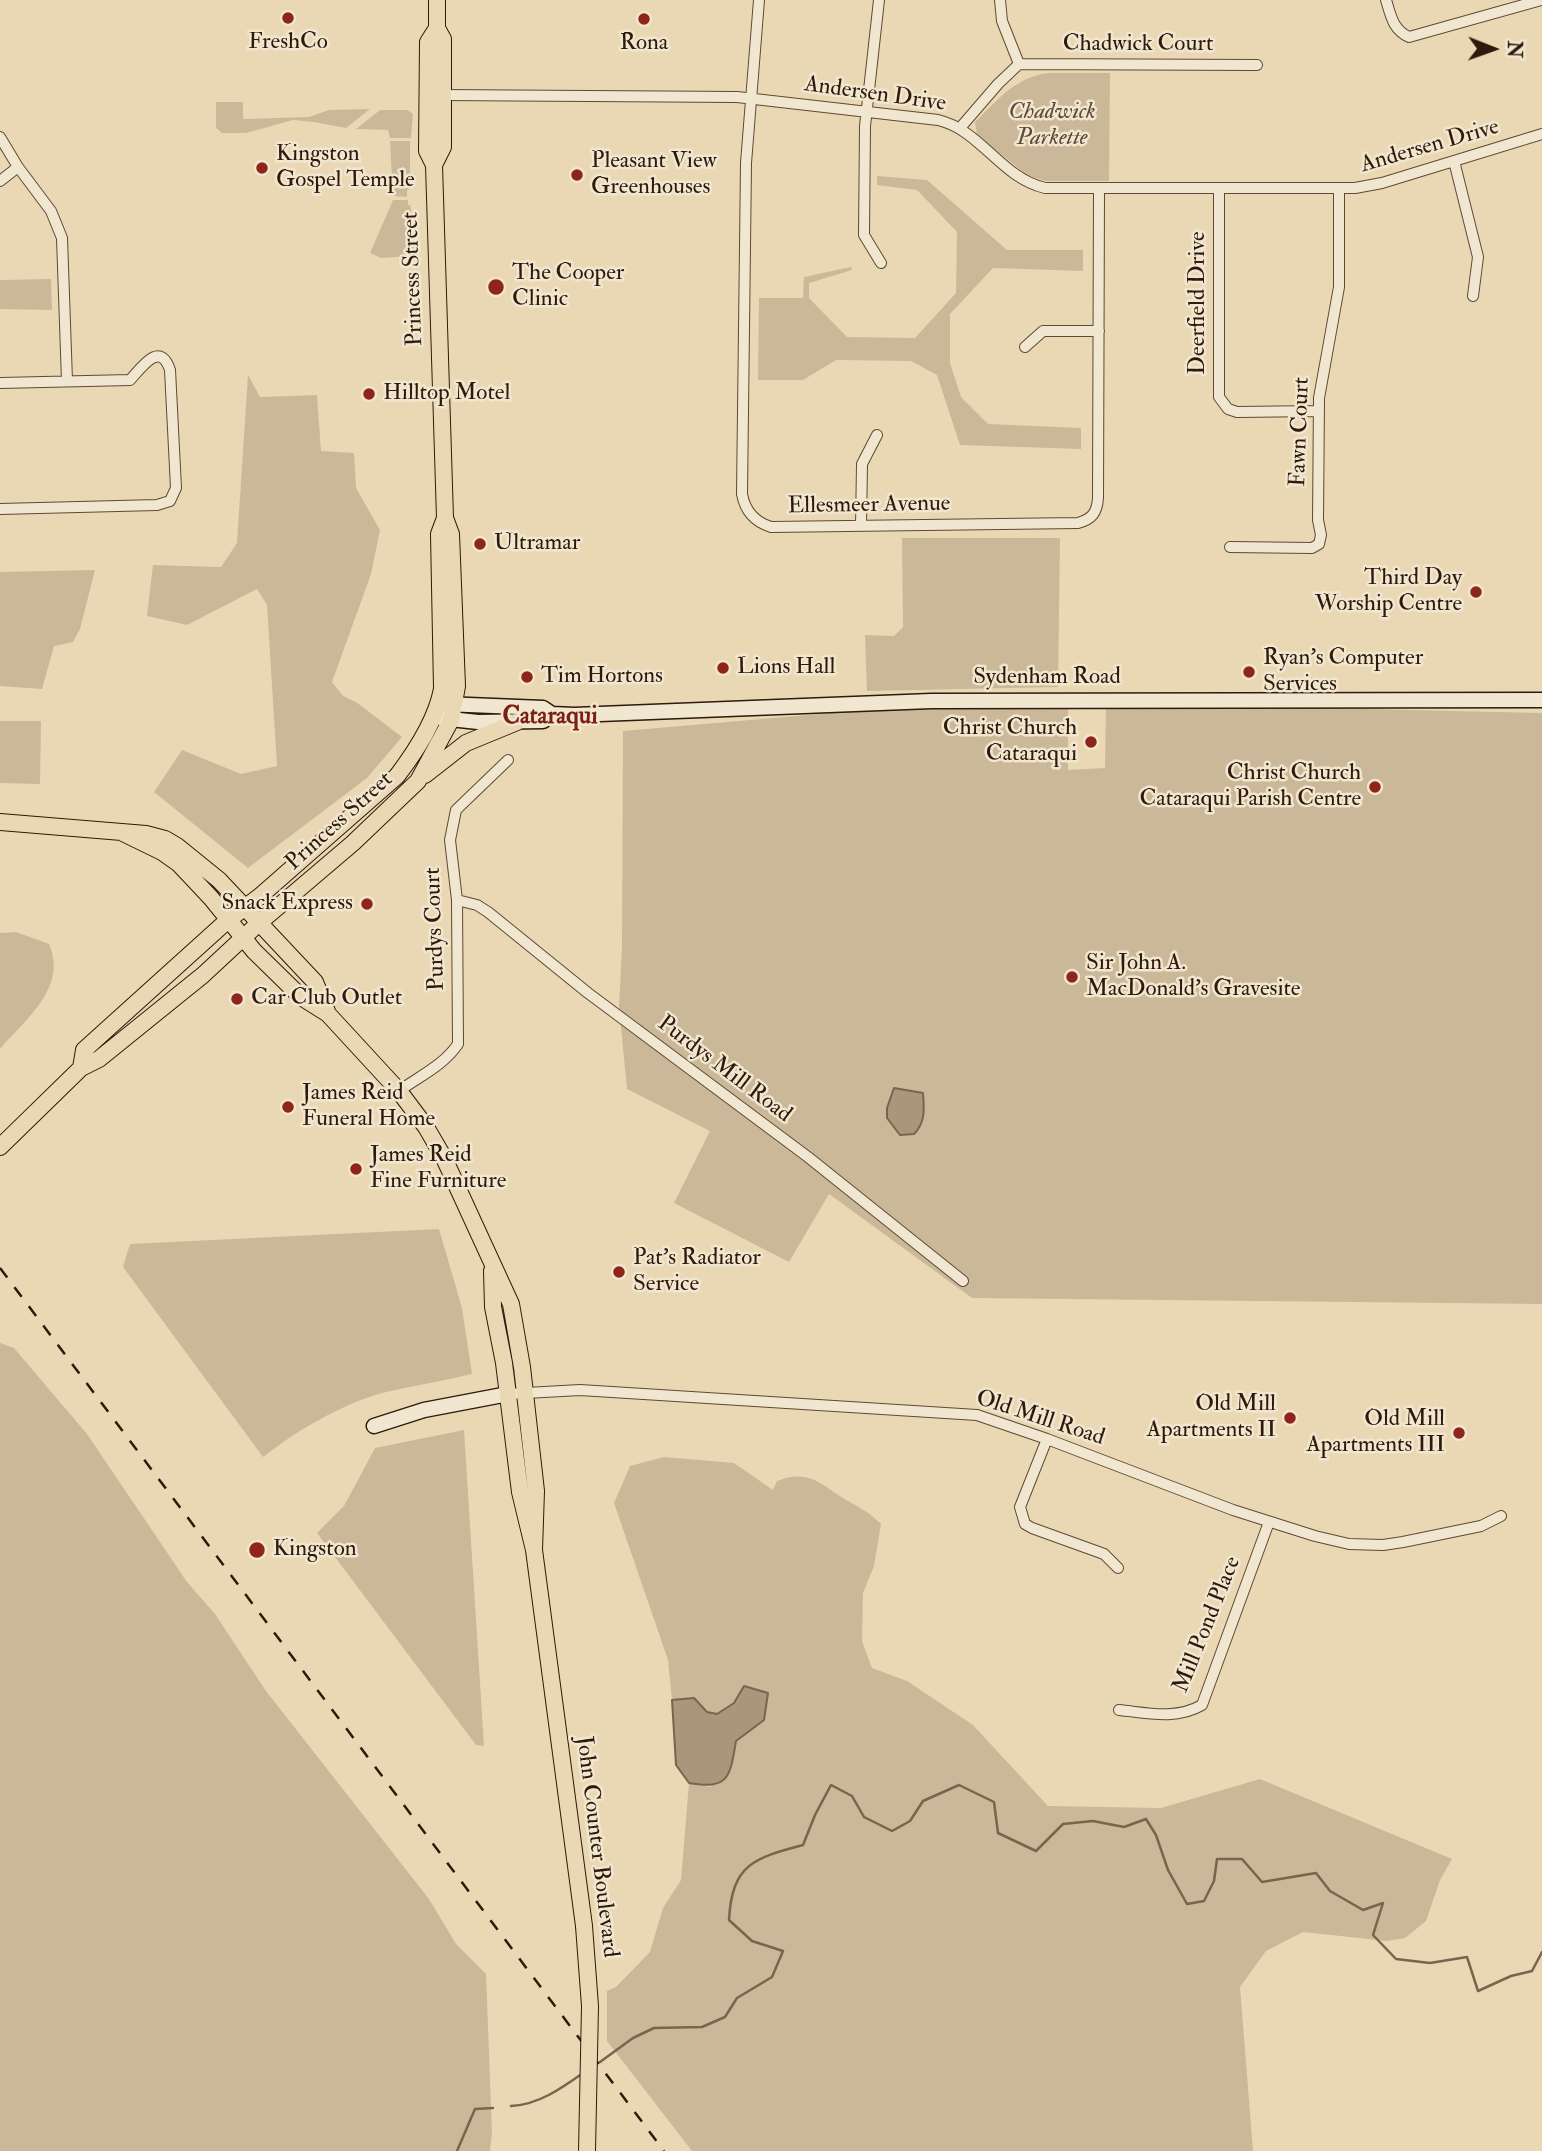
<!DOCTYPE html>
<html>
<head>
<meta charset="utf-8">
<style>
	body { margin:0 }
	#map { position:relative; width:1542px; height:2151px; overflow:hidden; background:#ead8b5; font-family:"IM FELL Double Pica",serif }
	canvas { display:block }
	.north { position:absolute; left:1458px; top:14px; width:70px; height:70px; -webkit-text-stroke:5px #f1e6cf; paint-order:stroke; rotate:91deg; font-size:19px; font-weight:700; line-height:28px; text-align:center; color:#2e190a }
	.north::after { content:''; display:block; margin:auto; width:24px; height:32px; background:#2e190a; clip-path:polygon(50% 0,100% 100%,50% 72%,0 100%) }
</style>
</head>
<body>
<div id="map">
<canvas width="1542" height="2151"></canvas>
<div class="north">N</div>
</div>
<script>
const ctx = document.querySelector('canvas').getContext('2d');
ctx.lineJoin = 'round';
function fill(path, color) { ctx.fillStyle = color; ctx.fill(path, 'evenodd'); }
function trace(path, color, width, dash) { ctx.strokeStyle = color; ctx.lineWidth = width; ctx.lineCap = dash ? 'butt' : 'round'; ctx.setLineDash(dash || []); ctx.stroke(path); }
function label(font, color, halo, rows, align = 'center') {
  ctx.font = font + ' "IM FELL Double Pica",serif'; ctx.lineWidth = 5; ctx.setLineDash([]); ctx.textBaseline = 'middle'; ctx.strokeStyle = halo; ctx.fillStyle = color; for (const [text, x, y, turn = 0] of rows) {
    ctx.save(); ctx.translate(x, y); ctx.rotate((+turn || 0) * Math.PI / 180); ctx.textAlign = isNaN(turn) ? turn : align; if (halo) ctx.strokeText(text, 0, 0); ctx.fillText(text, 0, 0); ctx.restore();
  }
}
const green = new Path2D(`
	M1048,73H1110L1109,181H1045L1027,175L977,135L975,122C999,99 1014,78 1048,73Z
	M216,102H243V119L309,117L329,110L370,109L346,128L314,122L293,120L246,133H222L216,128Z
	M380,110H407L413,114L411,138H390L388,130L356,129Z
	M390,141H410V189L407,190V197L393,196Z
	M877,176L927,180L1007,250H1083V271L993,268L950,314V363L961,397L988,424L1081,428V449L960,445L937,375L911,361L836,360L803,380H758L759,298H803L804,277L851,267L852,270L809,283V298L847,337L915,338L956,293L957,232L917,190L877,185Z
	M393,200H408V205H410L414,225V256L381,258L370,253Z
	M51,279L52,310L0,309V280Z
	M248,375L260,397L317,395L321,451L354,453L356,488L380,530L371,574L332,682L343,696L356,702L402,737L367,778L248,868L154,792L182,750L241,774L277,766L267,605L257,589L187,625L147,616L153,565L221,567L237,543Z
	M902,538H1060L1058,687L867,691L865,635L894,636L903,627Z
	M95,570L80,629L73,642L54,646L42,689L0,686V572Z
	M1068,703V770L1105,768L1106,703L1542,713V1304L972,1298L829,1194L789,1262L674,1203L710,1131L627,1089L619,1007L622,947L623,731L924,705Z
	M0,721H41L40,784L0,783Z
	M16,932L49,944C68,987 26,1019 0,1049V933Z
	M439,1229L462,1308L472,1374C443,1381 412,1386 382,1393C340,1405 298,1430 263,1457L123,1267L130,1244Z
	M0,1343L14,1348L87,1434L187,1582L215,1614L266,1691L429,1899L456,1944L486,1974L492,2132L490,2151H0Z
	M464,1430L484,1746L476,1745L317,1533L344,1506L375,1448Z
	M664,1457L734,1463L773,1490L777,1481C810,1468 821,1485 848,1501C862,1509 869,1512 881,1524L874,1566L863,1593L862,1641L872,1668L907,1681L973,1725L1048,1806L1161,1808L1260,1779L1452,1859L1440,1880L1426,1921L1405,1938L1387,1941L1303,1932L1266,1951L1240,1987L1253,2151H692L607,2041V1991L616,1987L650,1952L663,1908L681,1880L689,1783L710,1787L731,1769L736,1741L764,1720L734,1703L717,1714L707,1712L694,1698L672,1700L668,1660L614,1503L630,1466Z`);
const water = new Path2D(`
	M894,1088L923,1093C924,1108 926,1122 914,1134L900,1135L887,1118V1108Z
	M744,1686L768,1693L764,1720L736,1741C730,1777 729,1790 689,1783L676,1765L672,1700L694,1698L707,1712L717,1714L734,1703Z`);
const stream = new Path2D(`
	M600,2062L633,2038L654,2028L702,2027L725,2017L737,1998L772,1977L783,1951L752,1941L729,1920C732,1864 754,1858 803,1845L815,1815L831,1785L852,1796L864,1817L892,1831L910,1821L923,1801L959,1785L994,1802L998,1833L1036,1851L1063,1824L1093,1821L1124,1827L1146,1819L1156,1835L1168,1870L1187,1904L1204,1901L1214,1881L1217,1859H1242L1262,1882L1316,1873L1330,1891L1363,1910L1383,1903L1373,1935L1396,1959L1430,1963L1467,1957L1478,1991L1511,1976L1532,1971L1542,1952
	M511,2106C538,2105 562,2088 583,2073
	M457,2151L475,2109L493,2108`);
const street = new Path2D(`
	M759,0L746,163L742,494C745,511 755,522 771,527L1078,523C1092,519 1097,513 1098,498L1099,188
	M879,0L865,126L864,235L881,263
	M1000,0L1002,21L1019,64
	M1386,0C1391,16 1393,30 1409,37L1541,0
	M1019,64L1257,65
	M440,95L737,97L938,120C981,130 1001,178 1045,188H1355L1382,183L1542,134
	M960,128L998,84L1019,64
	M0,137L18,167L51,211L62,238L67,381
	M1454,161L1478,257L1473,296
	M0,181L18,167
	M1219,188V397L1228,409L1237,412L1318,411
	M1025,347L1043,331H1099
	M0,383L130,380C142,367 160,340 170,370L176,488L170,501L157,505L0,509
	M861,526L862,464L877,435
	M1230,547L1312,548L1319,544L1321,535L1318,520L1319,398L1339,287V190
	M457,900L477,905L488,912L588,993L808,1157L963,1281
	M399,1091C420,1076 444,1065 458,1044L457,900L450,840L456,810L508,760
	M508,1394L580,1390L977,1415L1047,1439L1233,1510L1315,1536L1349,1544L1383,1545L1403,1542L1481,1526L1501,1516
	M1047,1439L1020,1507L1025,1524L1032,1528L1104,1554L1118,1568
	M1119,1710C1148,1713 1176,1720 1202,1705L1269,1522`);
const secondary = new Path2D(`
	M444,704L543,708L552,714L574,715L931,701L1542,700
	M441,718L478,722L543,721L552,714
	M374,1426L424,1410L508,1394`);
const primary = new Path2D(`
	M434,165L443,147V39L437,28V0
	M425,775L466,743L517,722
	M0,822L146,834L165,839L177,846L219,880L315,982L328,1014
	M123,833L162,852L179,864L211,898L254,951L301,997L328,1014L399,1091L426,1127L444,1158L511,1304L522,1367L536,1491L534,1550
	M81,1068L84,1050L228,920L259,897L397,776C416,751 436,721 442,689L439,534L445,518
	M0,1147L81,1068L99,1059L203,975L259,923L353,843L418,781L451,720L457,686L451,534L445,518L434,165L427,151L428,42L437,28
	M492,1271L493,1307L504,1363L520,1492L534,1550L584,1926`);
const rail = new Path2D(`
	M0,1268L664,2151`);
const primaryBridge = new Path2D(`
	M584,1926L590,2006L587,2151`);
const markers = [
	[288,18,7,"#8f2418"],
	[644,19,7,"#8f2418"],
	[262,168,7,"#8f2418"],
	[577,175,7,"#8f2418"],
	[496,287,9,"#8f2418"],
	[369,394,7,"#8f2418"],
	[480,544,7,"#8f2418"],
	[1476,592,7,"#8f2418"],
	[723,668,7,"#8f2418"],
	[1249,672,7,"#8f2418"],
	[527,677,7,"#8f2418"],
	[1091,742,7,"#8f2418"],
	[1375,787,7,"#8f2418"],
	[367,904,7,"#8f2418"],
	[1072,977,7,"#8f2418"],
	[237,999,7,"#8f2418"],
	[288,1107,7,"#8f2418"],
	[356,1169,7,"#8f2418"],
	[619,1272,7,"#8f2418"],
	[1290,1418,7,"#8f2418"],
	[1459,1433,7,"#8f2418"],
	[257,1550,9,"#8f2418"]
];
const poiNames = [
	["FreshCo",288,43,"center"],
	["Rona",644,44,"center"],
	["Kingston",276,155],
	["Gospel Temple",276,181],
	["Pleasant View",591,162],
	["Greenhouses",591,188],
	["The Cooper",512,274],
	["Clinic",512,300],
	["Hilltop Motel",383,394],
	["Ultramar",494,544],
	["Third Day",1462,579,"right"],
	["Worship Centre",1462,605,"right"],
	["Ryan's Computer",1263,659],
	["Services",1263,685],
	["Lions Hall",737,668],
	["Tim Hortons",541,677],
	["Christ Church",1077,729,"right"],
	["Cataraqui",1077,755,"right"],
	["Christ Church",1361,774,"right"],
	["Cataraqui Parish Centre",1361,800,"right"],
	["Snack Express",353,904,"right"],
	["Sir John A.",1086,964],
	["MacDonald's Gravesite",1086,990],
	["Car Club Outlet",251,999],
	["James Reid",302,1094],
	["Funeral Home",302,1120],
	["James Reid",370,1156],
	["Fine Furniture",370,1182],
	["Pat's Radiator",633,1259],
	["Service",633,1285],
	["Old Mill",1276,1405,"right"],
	["Apartments II",1276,1431,"right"],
	["Old Mill",1445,1420,"right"],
	["Apartments III",1445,1446,"right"],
	["Kingston",273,1550]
];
const streetNames = [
	["Chadwick Court",1138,45],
	["Andersen Drive",875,95,8],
	["Andersen Drive",1430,147,-16],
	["Princess Street",414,279,-92],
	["Deerfield Drive",1199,303,-90],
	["Fawn Court",1301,432,-88],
	["Ellesmeer Avenue",869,506,-1],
	["Sydenham Road",1047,678],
	["Princess Street",340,822,-42],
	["Purdys Court",436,929,-92],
	["Purdys Mill Road",724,1070,37],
	["Old Mill Road",1040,1419,18],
	["Mill Pond Place",1208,1625,-68],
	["John Counter Boulevard",596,1847,83]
];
const parkNames = [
	["Chadwick",1052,113],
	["Parkette",1052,139]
];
const neighbourhoodNames = [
	["Cataraqui",550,718]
];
fill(green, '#cab898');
fill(water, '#aa977b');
trace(water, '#78654e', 2);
trace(stream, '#78654e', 2.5);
trace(street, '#5d4935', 12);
trace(secondary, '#2e190a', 17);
trace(primary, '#2e190a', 18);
trace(street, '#f1e6cf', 10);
trace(secondary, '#f1e6cf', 14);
trace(primary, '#ead8b5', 16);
trace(rail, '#2e190a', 2.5, [12, 12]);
trace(primaryBridge, '#2e190a', 18, []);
trace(primaryBridge, '#ead8b5', 16);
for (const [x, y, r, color] of markers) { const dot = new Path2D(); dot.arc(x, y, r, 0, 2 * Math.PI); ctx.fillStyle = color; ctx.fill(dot); trace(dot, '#f1e6cf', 2.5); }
label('23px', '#2e190a', '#f1e6cf', poiNames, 'left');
label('23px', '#2e190a', '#f1e6cf', streetNames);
label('italic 23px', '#5d4935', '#f1e6cf', parkNames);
label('bold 24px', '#7a1f14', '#f1e6cf', neighbourhoodNames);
</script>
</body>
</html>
